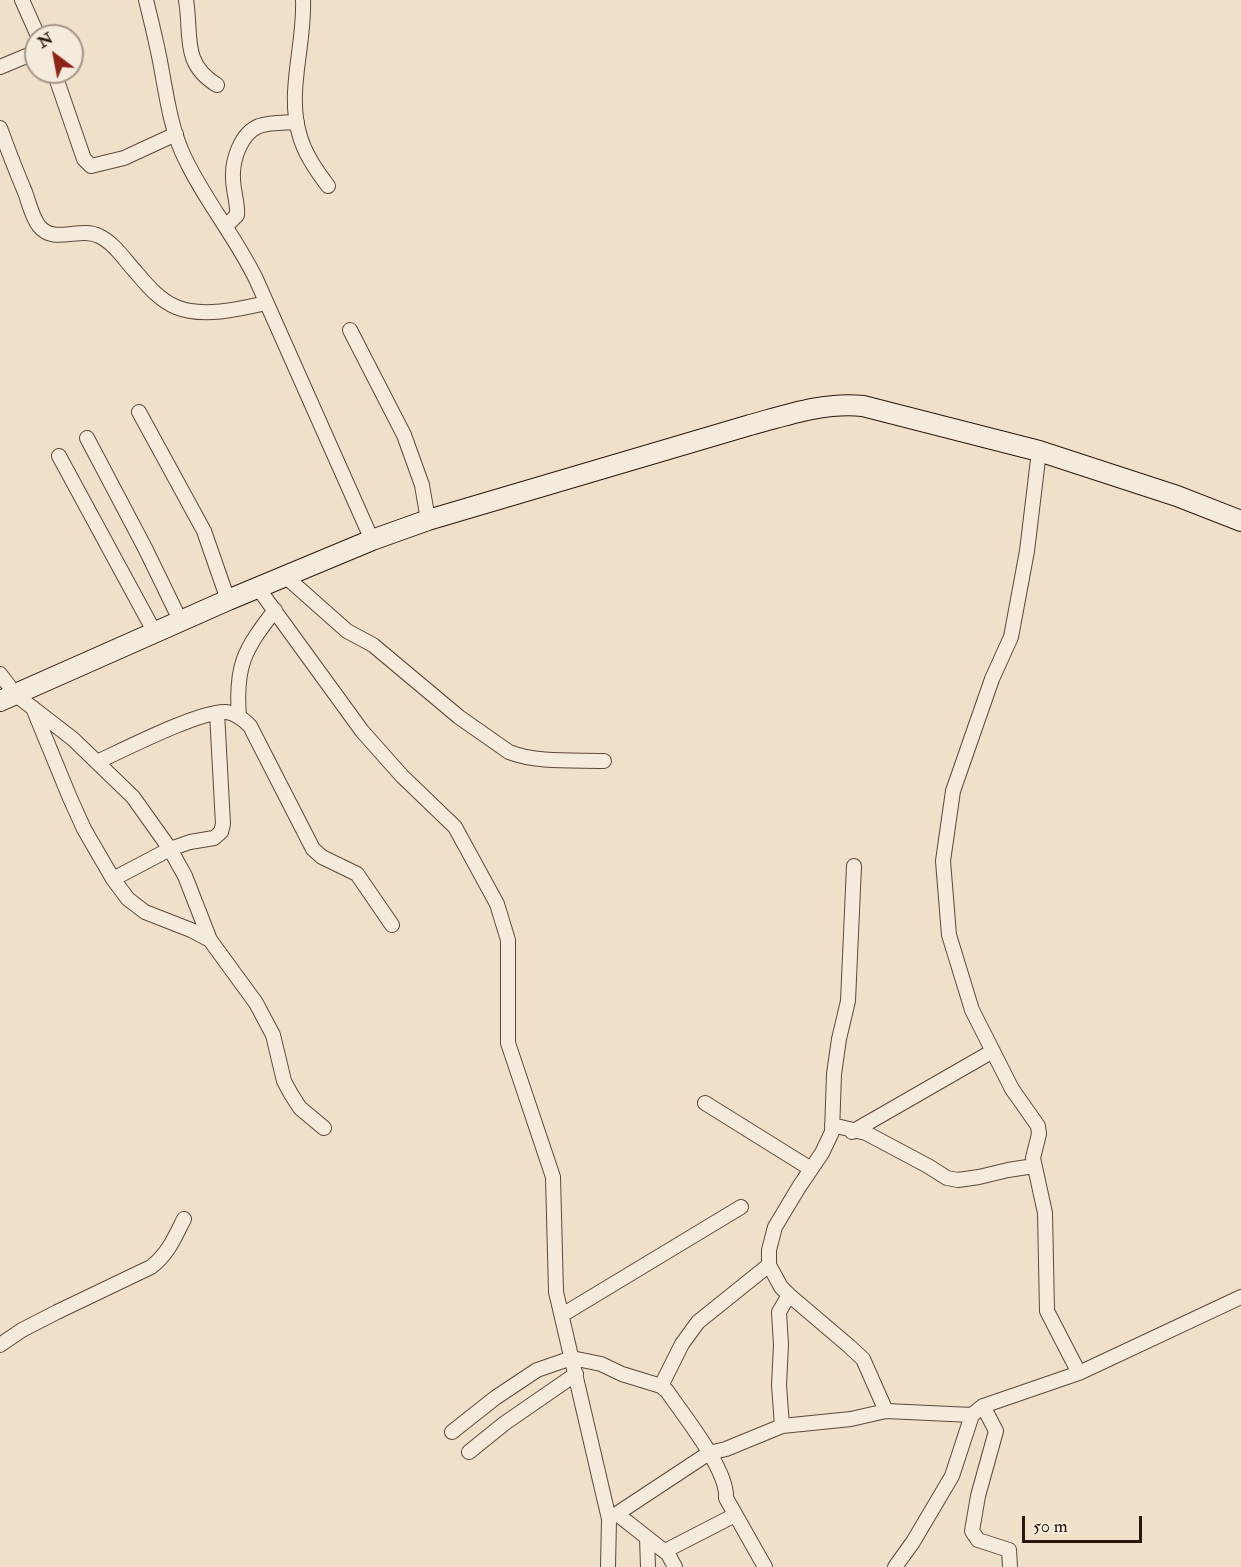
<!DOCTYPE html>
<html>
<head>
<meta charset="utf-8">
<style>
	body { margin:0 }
	#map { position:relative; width:1241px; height:1567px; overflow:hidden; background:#f0e0c9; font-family:"IM FELL Double Pica",serif }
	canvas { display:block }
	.north { position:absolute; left:24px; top:24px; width:60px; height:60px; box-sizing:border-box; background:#f5ebdc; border:2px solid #a49689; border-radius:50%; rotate:328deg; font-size:16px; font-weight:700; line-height:24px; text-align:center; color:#2a160c }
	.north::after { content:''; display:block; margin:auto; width:21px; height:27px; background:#8f2418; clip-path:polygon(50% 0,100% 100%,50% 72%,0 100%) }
	.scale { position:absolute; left:1022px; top:1516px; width:120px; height:27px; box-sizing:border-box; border:3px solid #2a160c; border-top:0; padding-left:8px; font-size:18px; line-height:21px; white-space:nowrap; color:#2a160c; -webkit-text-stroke:4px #f5ebdc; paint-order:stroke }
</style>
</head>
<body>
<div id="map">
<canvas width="1241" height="1567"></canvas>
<div class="north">N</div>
<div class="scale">50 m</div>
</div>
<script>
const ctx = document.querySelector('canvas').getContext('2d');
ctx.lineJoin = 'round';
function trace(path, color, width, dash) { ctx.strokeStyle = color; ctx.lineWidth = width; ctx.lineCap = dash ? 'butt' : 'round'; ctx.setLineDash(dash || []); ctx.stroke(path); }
const street = new Path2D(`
	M22,0L38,36
	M146,0C152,24 158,48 162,72C167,99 171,126 182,152C202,197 234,234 256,279L372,540
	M186,0C192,35 181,63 217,85
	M303,0C305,44 287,90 299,133C304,153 316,170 328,186
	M0,67L36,52
	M54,72L84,159L91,166L124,158L176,134
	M0,128C8,150 16,171 25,192C29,203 32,217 39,226C54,245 80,226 99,236C114,243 124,259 135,271C147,285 159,300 176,307C202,318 240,309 266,303
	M226,226L237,215C238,203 233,191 233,178C232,160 241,133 259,126C271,122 285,123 297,122
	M350,330L404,435L422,485L428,520
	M139,412L204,531L228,600
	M87,438L145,548L181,622
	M1039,451L1027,551L1011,637L992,679L953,791L943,861L949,935L972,1010L1012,1089L1038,1126L1039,1134L1033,1158L1045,1213L1047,1311L1079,1373
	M59,456L155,633
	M285,576L347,631L373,645L459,717L509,752C537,763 574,760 604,761
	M258,588L362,731L402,776L455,827L497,904L508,940V1043L553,1177L556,1292L609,1519L608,1567
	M0,674L16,695L73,739L133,797L170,849L185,876L210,940
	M33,708L70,798L84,829L113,879L128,899L145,912L191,930L210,940L256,1003L273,1035L284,1081L291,1094L300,1108L324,1128
	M239,716C235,666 244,650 275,610
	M97,762C123,750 201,710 226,712C236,713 243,719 250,726L313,849L322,857L357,874L392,925
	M854,866L848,1001L839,1039L834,1074L832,1132L822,1153L799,1187L775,1227L769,1250V1265L781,1287L789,1295L849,1346L863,1359L886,1411
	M113,879L170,849L190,842L214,838L221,832L223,824L217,713
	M705,1103L811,1169
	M832,1125L866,1133L928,1166L947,1178L958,1180L979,1177L1008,1170L1034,1166
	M852,1132L993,1051
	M562,1315L741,1207
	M0,1345L22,1330L57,1312L151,1267C168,1254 175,1237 184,1219
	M661,1386L682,1344L698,1322L769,1265
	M983,1406L996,1431L978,1496L972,1531L978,1540L1009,1550L1010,1567
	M782,1426L779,1385L781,1345L779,1312L789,1295
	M452,1432L495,1398L537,1370L572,1358L601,1364L622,1374L661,1386L667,1391C684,1416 728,1470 726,1498L765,1567
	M469,1452L505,1423L576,1374
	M617,1514L668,1554L675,1567
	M609,1519L709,1453L726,1449L782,1426L851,1419L886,1411L972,1415
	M647,1538L648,1567
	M665,1551L735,1515
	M895,1567L913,1542L952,1476L972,1415L983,1406L1079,1373L1241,1297`);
const secondary = new Path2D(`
	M0,701L228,600L372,540L428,520L750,425C787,415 824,402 863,406L1039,451L1177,496L1241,521`);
trace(street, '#5c483b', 16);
trace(secondary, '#2a160c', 22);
trace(street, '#f5ebdc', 14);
trace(secondary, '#f5ebdc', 20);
</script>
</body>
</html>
